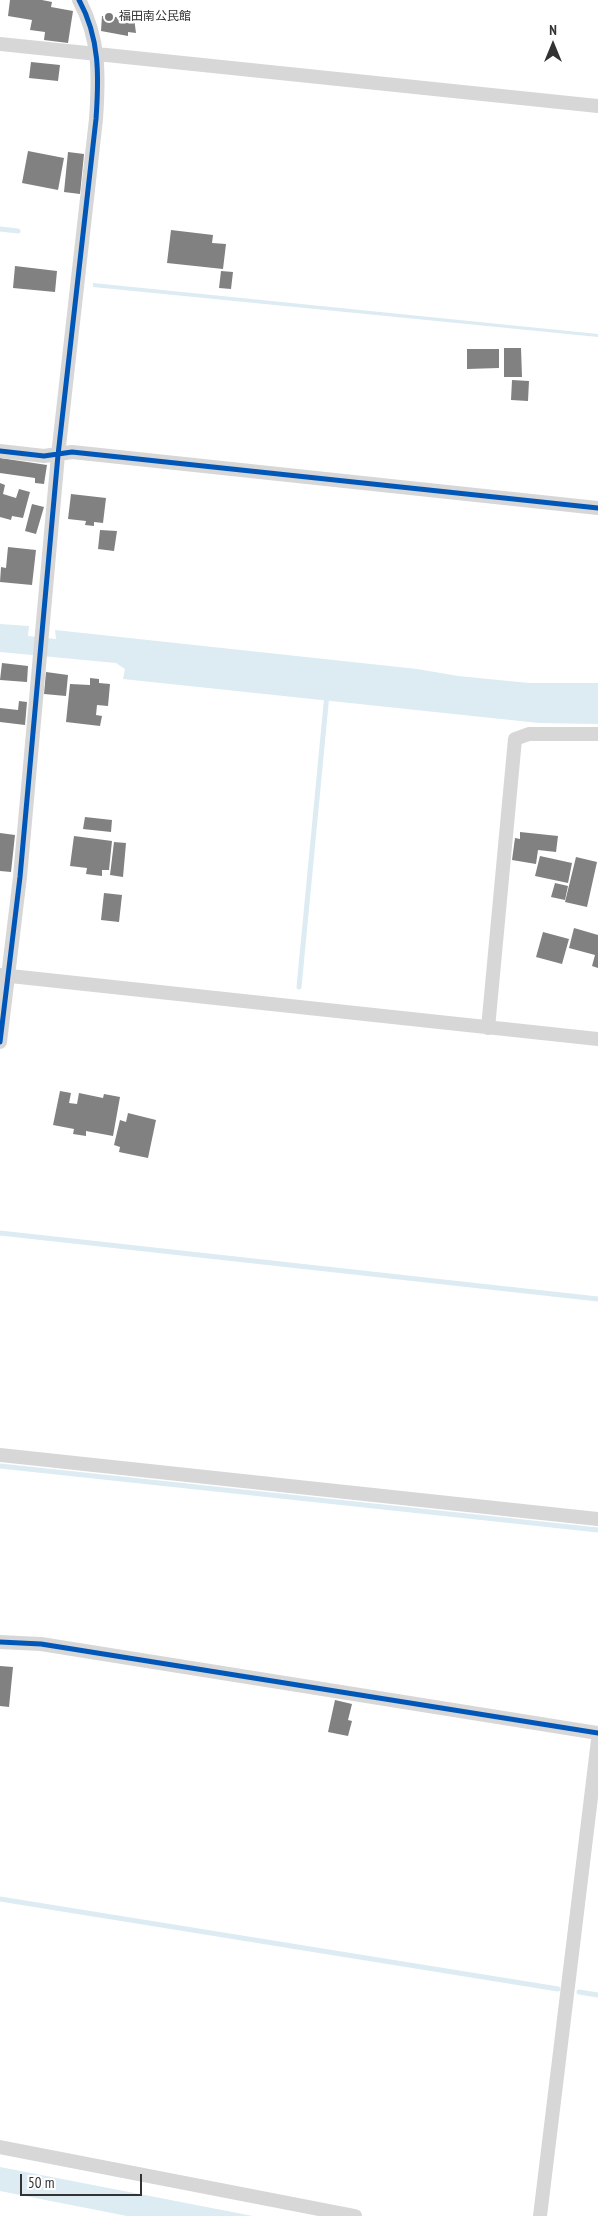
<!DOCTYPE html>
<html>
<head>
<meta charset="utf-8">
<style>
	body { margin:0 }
	#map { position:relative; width:598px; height:2216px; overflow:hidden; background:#fff; font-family:"PT Sans Narrow",sans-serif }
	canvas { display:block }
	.north { position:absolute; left:528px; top:20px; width:50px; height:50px; -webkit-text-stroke:4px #fff; paint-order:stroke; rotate:0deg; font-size:14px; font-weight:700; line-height:20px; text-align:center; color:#333 }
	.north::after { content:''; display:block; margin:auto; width:18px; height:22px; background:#333; clip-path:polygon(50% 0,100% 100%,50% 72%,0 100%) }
	.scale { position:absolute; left:20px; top:2174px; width:122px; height:22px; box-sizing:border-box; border:2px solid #333; border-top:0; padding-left:6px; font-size:15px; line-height:18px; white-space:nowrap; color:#333; -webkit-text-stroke:4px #fff; paint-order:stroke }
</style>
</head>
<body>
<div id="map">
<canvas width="598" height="2216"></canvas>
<div class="north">N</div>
<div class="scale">50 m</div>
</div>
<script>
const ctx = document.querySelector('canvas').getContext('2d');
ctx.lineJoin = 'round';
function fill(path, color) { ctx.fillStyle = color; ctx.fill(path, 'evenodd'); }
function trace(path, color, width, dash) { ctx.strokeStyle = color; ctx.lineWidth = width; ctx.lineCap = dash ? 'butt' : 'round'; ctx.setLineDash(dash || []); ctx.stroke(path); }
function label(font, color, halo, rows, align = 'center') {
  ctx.font = font + ' "PT Sans Narrow","Noto Sans JP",sans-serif'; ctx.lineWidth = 5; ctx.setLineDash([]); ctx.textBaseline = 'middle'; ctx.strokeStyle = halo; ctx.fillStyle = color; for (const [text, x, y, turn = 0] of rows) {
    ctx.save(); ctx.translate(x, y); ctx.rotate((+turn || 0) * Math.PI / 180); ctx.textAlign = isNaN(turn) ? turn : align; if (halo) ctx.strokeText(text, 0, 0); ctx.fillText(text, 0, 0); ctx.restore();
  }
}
const water = new Path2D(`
	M93,283L598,334V337L93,287Z
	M0,624L29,626L28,636L56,639L55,630L417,669L458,676L529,683H598V724L539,723L123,679L125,669L116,663L0,652Z
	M0,2167L253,2216H127L0,2191Z`);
const stream = new Path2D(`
	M0,229L18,231
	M299,987L327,694
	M0,1233L598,1299
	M0,1466L598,1530
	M0,1899L558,1989
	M579,1992L598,1995`);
const building = new Path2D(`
	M10,0H42L52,2L51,7L73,11L68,43L44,40L45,32L30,30L32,20L8,16Z
	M102,16L134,18L136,33L128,32V36L101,31Z
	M31,62L60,65L58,81L29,78Z
	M28,151L64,158L58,190L22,183Z
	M68,152L84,154L80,194L64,192Z
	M171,230L213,235L212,243L226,244L223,269L167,263Z
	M15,266L57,271L55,292L13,288Z
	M221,271L233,272L231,289L219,288Z
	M504,348H521L522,377H504Z
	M467,349H499V368L467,369Z
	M512,380L529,381L528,401L511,400Z
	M0,458L47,465L44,484L35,483V478L0,473Z
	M0,483L5,485L3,494L16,498L19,489L30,492L23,518L12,516L11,520L0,517Z
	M71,494L106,498L103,523L94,522V526L85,525L86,521L68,519Z
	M32,504L44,507L36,534L25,531Z
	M100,530L117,531L114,551L98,549Z
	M8,547L36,550L32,585L0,582L1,567L6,568Z
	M2,663L28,666L27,682L0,680Z
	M46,672L68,675L66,696L44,694Z
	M90,678L99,679V683L110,684L108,706L97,705L96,715L102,716L100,726L66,722L70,684L90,685Z
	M19,701L27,702L25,725L0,722V708L18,710Z
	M85,817L112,820L111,832L83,829Z
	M520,832L558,836L556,852L538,850L536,864L512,860L515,838L520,839Z
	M0,833L15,835L11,872L0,871Z
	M74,836L112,841L109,870H102V876L86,874L87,868L70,866Z
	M114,842L126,843L123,877L110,875Z
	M540,856L572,863L568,883L535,876Z
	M576,857L597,862L587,907L565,902Z
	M555,883L568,886L565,900L551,897Z
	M104,893L122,895L119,922L101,920Z
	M574,928L598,935V968L592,966L595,955L569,948Z
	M543,932L569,939L562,964L536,957Z
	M60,1091L71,1093L69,1103L77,1104L79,1093L103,1098L104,1094L120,1097L113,1136L86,1131V1136L73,1134L74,1129L53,1125Z
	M128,1113L156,1120L148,1158L119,1152L120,1147L114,1145L120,1120L126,1122Z
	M0,1666L13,1667L9,1707L0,1706Z
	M335,1700L352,1704L348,1720L352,1721L348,1736L328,1732Z`);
const street = new Path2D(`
	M0,44L598,106
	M0,451L44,456L72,452L598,508
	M1,975L598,1039
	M488,1028L515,739L529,734H598
	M0,1042L20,877L58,455L96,119C99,77 100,38 79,0
	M0,1455L598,1519
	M0,1642L41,1644L598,1733
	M0,2147L355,2216
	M540,2216L598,1740`);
const cycleway = new Path2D(`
	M0,451L44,456L72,452L598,508
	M0,1042L20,877L58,455L96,119C99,77 100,38 79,0
	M0,1642L41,1644L598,1733`);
const markers = [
	[109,17,5,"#7a7a7a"]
];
const poiNames = [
	["福田南公民館",119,17]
];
fill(water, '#ddebf3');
trace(stream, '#ddebf3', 5);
fill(building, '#818181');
trace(street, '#d7d7d7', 14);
trace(cycleway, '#0057b8', 5);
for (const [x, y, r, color] of markers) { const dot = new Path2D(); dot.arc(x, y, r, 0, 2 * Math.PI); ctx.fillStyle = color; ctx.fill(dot); trace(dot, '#fff', 2); }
label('12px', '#333', '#fff', poiNames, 'left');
</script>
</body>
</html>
